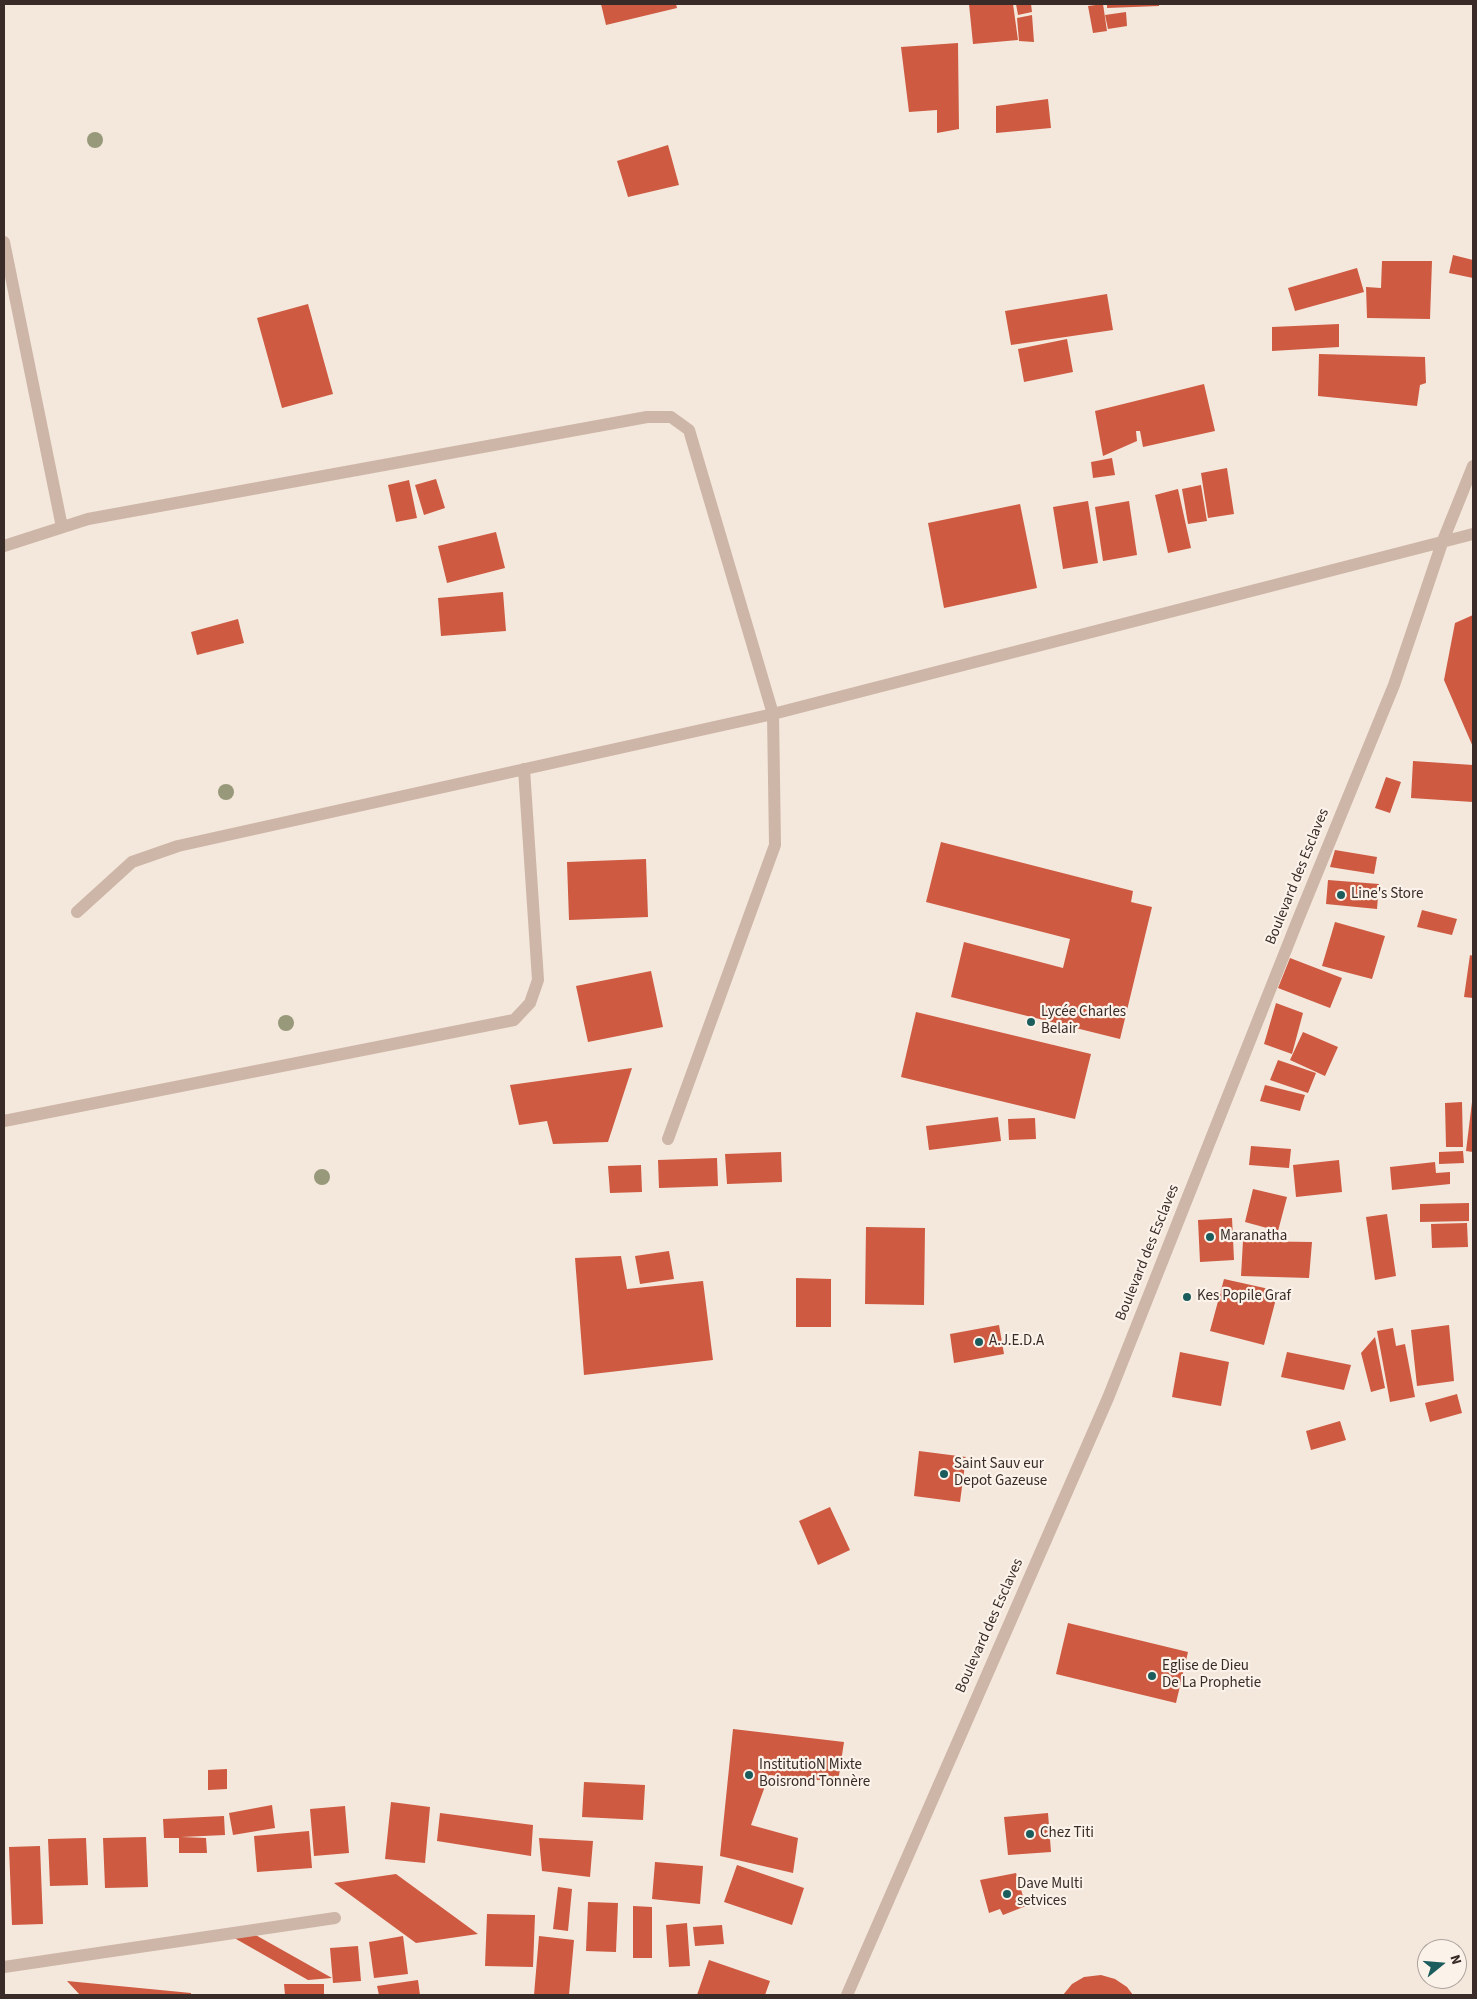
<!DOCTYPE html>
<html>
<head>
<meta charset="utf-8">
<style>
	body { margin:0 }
	#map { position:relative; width:1477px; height:1999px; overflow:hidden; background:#f4e7dc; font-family:"Source Sans 3",sans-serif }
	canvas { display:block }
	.frame { position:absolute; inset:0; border:5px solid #392c28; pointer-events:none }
	.north { position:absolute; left:1417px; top:1939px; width:50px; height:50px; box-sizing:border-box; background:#fbf2e9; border:1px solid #ada39c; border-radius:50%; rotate:73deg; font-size:14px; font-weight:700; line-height:20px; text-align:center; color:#392c28 }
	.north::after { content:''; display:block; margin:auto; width:18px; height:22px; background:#1b5d5d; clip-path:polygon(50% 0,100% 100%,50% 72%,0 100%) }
</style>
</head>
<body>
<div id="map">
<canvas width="1477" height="1999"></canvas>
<div class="frame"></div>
<div class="north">N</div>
</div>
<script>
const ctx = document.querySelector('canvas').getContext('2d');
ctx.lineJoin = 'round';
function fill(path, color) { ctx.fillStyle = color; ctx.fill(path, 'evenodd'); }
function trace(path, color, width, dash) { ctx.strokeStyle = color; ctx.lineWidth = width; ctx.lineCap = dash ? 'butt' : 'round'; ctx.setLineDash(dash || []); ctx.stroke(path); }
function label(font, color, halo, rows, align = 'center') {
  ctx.font = font + ' "Source Sans 3",sans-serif'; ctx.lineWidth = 4.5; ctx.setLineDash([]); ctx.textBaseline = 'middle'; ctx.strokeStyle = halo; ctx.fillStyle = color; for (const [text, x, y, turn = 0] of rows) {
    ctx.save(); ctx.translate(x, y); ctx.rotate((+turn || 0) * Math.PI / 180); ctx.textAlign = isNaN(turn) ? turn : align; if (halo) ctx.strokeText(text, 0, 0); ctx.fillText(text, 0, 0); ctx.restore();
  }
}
const building = new Path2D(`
	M601,4H676L677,8L606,25Z
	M969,4H1013L1018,40L973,44Z
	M1016,4H1031L1032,12L1018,15Z
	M1103,4L1107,31L1093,33L1088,6Z
	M1107,4H1159V6L1107,8Z
	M1126,12L1127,26L1108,29L1105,15Z
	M1032,15L1034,42L1019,41L1017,18Z
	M958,43L959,129L937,133V110L909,112L901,47Z
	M1048,99L1051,128L996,133V106Z
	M668,145L679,185L628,197L617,161Z
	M1453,255L1473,260V278L1449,273Z
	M1382,261H1432L1430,319L1367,318L1366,287L1381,288Z
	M1357,268L1364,292L1295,311L1288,288Z
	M1107,294L1113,330L1011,345L1005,311Z
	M308,304L333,394L282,408L257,318Z
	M1339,324V347L1272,351V327Z
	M1067,339L1073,372L1024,382L1018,349Z
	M1319,354L1425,357L1426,383L1420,385L1417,406L1318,396Z
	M1204,384L1215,431L1143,447L1140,431H1136L1137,441L1103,456L1095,411Z
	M1112,458L1115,475L1093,478L1091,462Z
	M1227,468L1234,514L1208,518L1201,473Z
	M436,479L445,508L424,515L415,485Z
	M409,480L417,518L396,522L388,485Z
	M1201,485L1207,521L1188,524L1182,489Z
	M1178,489L1191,548L1168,553L1155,495Z
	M1088,501L1098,563L1063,569L1053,507Z
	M1129,501L1137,555L1103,561L1095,507Z
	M1020,504L1037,588L944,608L928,523Z
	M496,532L505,568L447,583L438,546Z
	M503,592L506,631L441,636L438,598Z
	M1473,615V747L1444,680L1455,623Z
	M238,619L244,643L197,655L191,632Z
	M1413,761L1473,765V802L1411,798Z
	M1386,777L1401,782L1390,813L1375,808Z
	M941,842L1133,891L1131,902L1152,907L1120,1039L951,997L964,942L1063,968L1070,939L926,902Z
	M1335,850L1377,857L1374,874L1330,867Z
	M646,859L648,917L569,920L567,862Z
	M1328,880L1379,884L1377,909L1326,904Z
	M1422,910L1457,919L1452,935L1417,927Z
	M1335,922L1385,936L1372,979L1322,966Z
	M1470,955L1473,956V998L1464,997Z
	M1290,958L1342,978L1330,1008L1278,988Z
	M651,971L663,1027L588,1042L576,986Z
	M1276,1003L1303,1013L1292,1054L1264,1044Z
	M916,1012L1091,1054L1075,1119L901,1077Z
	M1303,1032L1338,1047L1325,1076L1290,1060Z
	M1278,1060L1316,1073L1308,1093L1270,1080Z
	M632,1068L608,1142L553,1144L547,1121L519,1125L510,1085Z
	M1265,1085L1305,1095L1300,1111L1260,1101Z
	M1462,1102L1463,1147H1446L1445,1103Z
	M1472,1102H1473V1152L1466,1151Z
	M998,1117L1001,1141L929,1150L926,1126Z
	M1035,1118L1036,1139L1009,1140L1008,1119Z
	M1251,1146L1291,1149L1289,1168L1249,1165Z
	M1463,1151L1464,1163L1439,1164V1152Z
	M781,1152L782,1182L727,1184L725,1154Z
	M717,1158L718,1186L659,1188L658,1160Z
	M1339,1160L1342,1192L1296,1197L1293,1165Z
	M1435,1162L1436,1173L1450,1172V1184L1392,1190L1390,1167Z
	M641,1165L642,1192L610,1193L608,1166Z
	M1253,1189L1287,1197L1278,1231L1245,1222Z
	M1469,1203V1221L1420,1222V1204Z
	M1387,1214L1396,1276L1375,1280L1366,1217Z
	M1232,1218L1234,1260L1200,1262L1198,1220Z
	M1467,1223L1468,1247L1432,1248L1431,1224Z
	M866,1227L925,1228L924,1305L865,1304Z
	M1243,1241L1312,1242L1309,1278L1241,1276Z
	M669,1251L674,1279L640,1284L635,1256Z
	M621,1256L627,1289L703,1281L713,1360L584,1375L575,1258Z
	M796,1278L831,1279V1327H796Z
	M1224,1279L1278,1291L1264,1345L1210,1331Z
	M999,1325L1004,1354L954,1363L950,1334Z
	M1449,1325L1454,1381L1417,1386L1411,1330Z
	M1393,1328L1396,1346L1405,1344L1415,1397L1390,1402L1377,1331Z
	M1375,1337L1385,1388L1371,1392L1361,1353Z
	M1180,1352L1229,1362L1221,1406L1172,1397Z
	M1287,1352L1351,1365L1344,1390L1281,1377Z
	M1457,1394L1462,1413L1430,1422L1425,1403Z
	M1340,1421L1346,1440L1311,1450L1306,1431Z
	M919,1451L966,1457L960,1502L914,1496Z
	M830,1507L850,1550L818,1565L799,1521Z
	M1068,1623L1188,1652L1176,1703L1056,1674Z
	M733,1729L844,1742L838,1782L769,1775L751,1825L798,1838L793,1873L720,1856Z
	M227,1769V1789L208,1790V1770Z
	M584,1782L645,1785L643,1820L582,1817Z
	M391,1802L430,1807L425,1863L385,1859Z
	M272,1805L275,1828L233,1835L229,1813Z
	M345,1806L349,1853L314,1856L310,1809Z
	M440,1813L533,1825L531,1856L437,1841Z
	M1048,1813L1051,1852L1008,1855L1004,1817Z
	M224,1816L225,1835L181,1837L206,1838L207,1853H179V1838H164L163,1819Z
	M309,1831L312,1868L257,1872L254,1836Z
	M146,1837L148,1887L105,1888L103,1838Z
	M86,1838L88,1885L50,1886L48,1839Z
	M539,1838L593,1841L590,1877L542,1871Z
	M40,1846L43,1924L12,1925L9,1847Z
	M655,1862L703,1866L700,1904L652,1899Z
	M737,1865L804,1888L792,1925L724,1902Z
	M1016,1873L1026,1906L1003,1915L1000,1909L989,1913L980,1880Z
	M396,1874L478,1934L416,1943L334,1883Z
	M558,1887L572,1889L568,1931L553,1929Z
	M588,1902L618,1903L616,1952L586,1951Z
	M633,1906L652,1907V1958H633Z
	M487,1914L535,1915L533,1967L485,1966Z
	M687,1923L690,1966L669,1967L666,1925Z
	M722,1925L724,1944L695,1946L693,1927Z
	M252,1933L332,1978L308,1980L229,1935Z
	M403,1936L408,1974L374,1978L369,1942Z
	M539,1936L574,1940L569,1995H534Z
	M358,1946L361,1981L333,1983L330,1948Z
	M709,1960L770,1981L765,1995H697Z
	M1101,1975L1115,1979L1127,1987L1133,1995H1063L1072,1984L1084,1977Z
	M418,1980L420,1995H379L377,1986Z
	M67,1981L191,1993V1995H80Z
	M284,1984H324V1995H285Z`);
const minor = new Path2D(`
	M4,242L62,527
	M4,546L88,519L647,417H671L689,430L773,714L775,845L668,1139
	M77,912L132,862L178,846L773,714L1473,534
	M4,1121L514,1020L530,1003L538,980L524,769
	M4,1967L335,1918
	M847,1995L1108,1398L1297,922L1394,685L1442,543L1473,466`);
const trees = [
	[95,140],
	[226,792],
	[286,1023],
	[322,1177]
];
const markers = [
	[1341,895,5,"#1b5d5d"],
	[1031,1022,5,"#1b5d5d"],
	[1210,1237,5,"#1b5d5d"],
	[1187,1297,5,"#1b5d5d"],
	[979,1342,5,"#1b5d5d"],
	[944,1474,5,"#1b5d5d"],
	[1152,1676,5,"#1b5d5d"],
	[749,1775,5,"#1b5d5d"],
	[1030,1834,5,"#1b5d5d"],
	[1007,1894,5,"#1b5d5d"]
];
const streetNames = [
	["Boulevard des Esclaves",1298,877,-68],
	["Boulevard des Esclaves",1148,1253,-68],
	["Boulevard des Esclaves",990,1626,-66]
];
const poiNames = [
	["Line's Store",1351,895],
	["Lycée Charles",1041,1013],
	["Belair",1041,1030],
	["Maranatha",1220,1237],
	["Kes Popile Graf",1197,1297],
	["A.J.E.D.A",989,1342],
	["Saint Sauv eur",954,1465],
	["Depot Gazeuse",954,1482],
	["Eglise de Dieu",1162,1667],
	["De La Prophetie",1162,1684],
	["InstitutioN Mixte",759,1766],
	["Boisrond Tonnère",759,1783],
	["Chez Titi",1040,1834],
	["Dave Multi",1017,1885],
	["setvices",1017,1902]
];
fill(building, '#cd5a41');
trace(minor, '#cdb6a7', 12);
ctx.fillStyle = '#97997a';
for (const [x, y] of trees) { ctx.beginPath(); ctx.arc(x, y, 8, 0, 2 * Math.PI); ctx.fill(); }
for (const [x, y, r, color] of markers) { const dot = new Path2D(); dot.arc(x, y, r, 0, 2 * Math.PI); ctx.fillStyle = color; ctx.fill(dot); trace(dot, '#fbf2e9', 2); }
label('15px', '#392c28', '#fbf2e9', streetNames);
label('15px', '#392c28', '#fbf2e9', poiNames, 'left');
</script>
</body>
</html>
